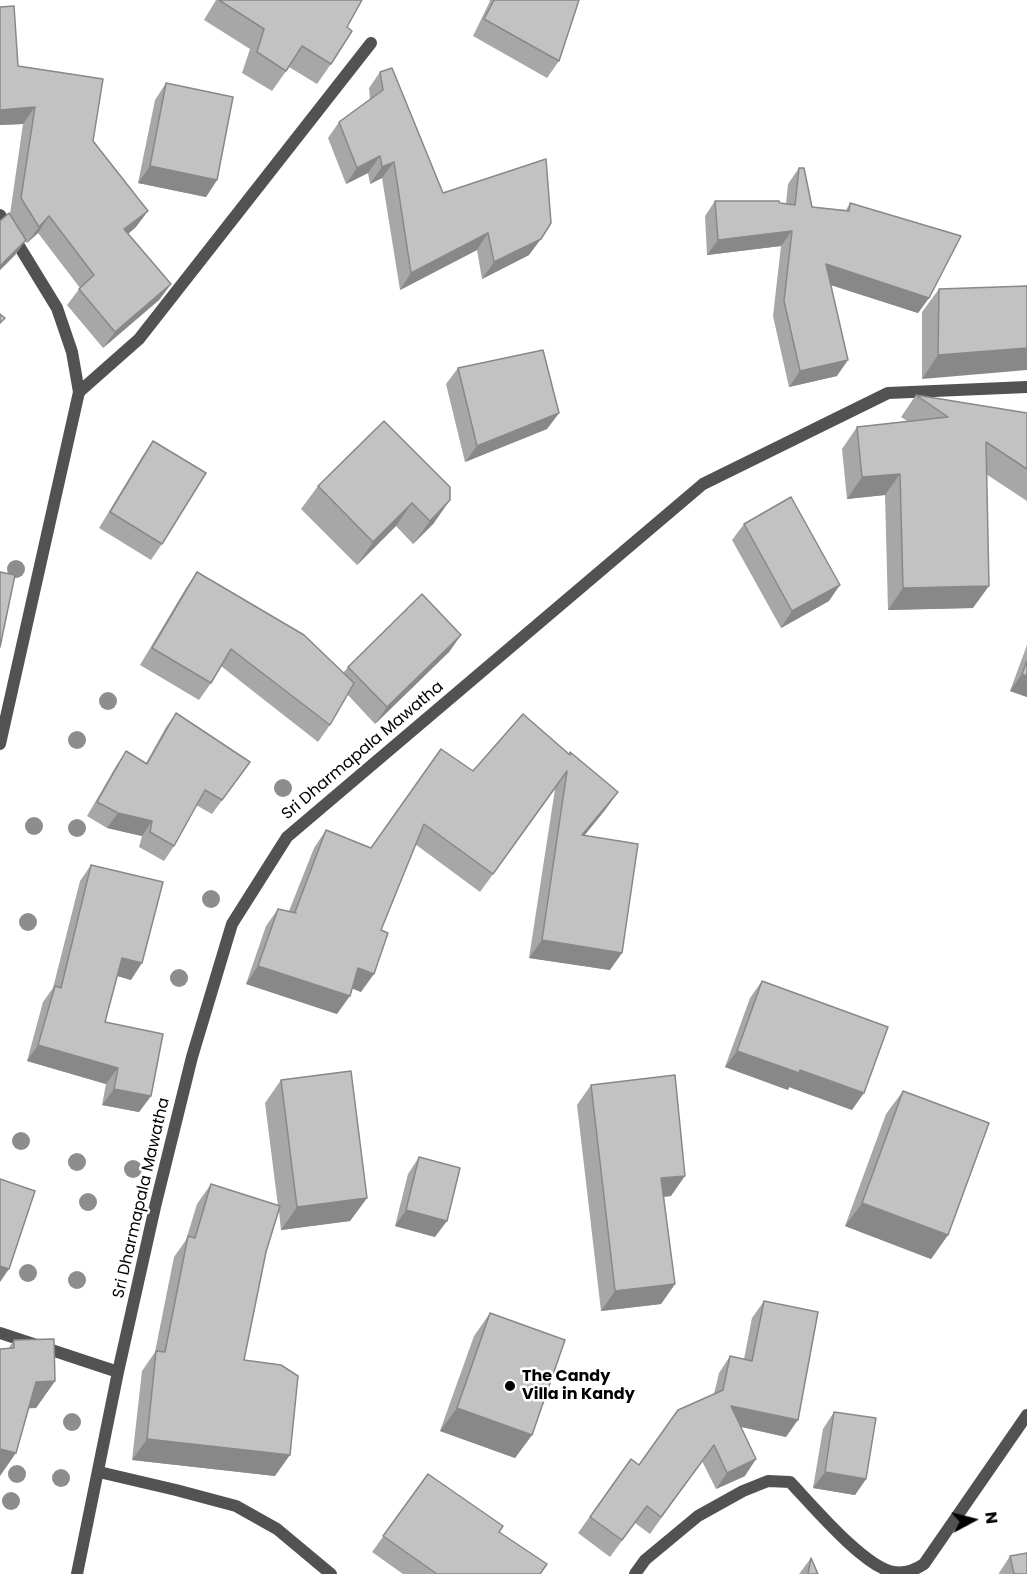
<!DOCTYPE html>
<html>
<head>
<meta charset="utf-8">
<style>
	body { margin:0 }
	#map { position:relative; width:1027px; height:1574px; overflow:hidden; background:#fff; font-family:Poppins,sans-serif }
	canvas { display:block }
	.north { position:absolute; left:943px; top:1490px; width:60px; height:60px; -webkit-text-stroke:4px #fff; paint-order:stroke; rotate:83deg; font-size:16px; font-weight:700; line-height:24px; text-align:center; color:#000 }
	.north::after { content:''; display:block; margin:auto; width:21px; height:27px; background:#000; clip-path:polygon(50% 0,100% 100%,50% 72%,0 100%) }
</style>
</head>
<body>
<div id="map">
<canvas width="1027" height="1574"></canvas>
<div class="north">N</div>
</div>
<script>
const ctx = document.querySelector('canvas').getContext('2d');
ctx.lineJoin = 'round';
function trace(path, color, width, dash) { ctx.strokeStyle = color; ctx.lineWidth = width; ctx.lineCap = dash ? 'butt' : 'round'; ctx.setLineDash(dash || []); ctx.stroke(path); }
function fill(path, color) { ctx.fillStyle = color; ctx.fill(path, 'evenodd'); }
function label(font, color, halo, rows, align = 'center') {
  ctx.font = font + ' Poppins,sans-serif'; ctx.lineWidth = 5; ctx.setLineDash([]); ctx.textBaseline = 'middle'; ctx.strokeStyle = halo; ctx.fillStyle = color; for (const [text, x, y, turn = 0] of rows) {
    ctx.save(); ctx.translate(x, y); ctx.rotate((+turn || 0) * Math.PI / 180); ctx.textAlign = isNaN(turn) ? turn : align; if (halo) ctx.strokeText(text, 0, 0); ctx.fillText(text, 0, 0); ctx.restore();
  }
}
const lane = new Path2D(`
	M79,392L139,339L371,43
	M99,1472L176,1490L236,1506L277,1529L331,1574
	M635,1574L645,1560L698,1516L743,1491L768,1481L790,1482C812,1505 863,1566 893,1572C904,1574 915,1570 924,1564L1027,1415`);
const street = new Path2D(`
	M0,215L57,308L72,352L79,392L0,744
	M0,1333L118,1372
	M77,1574L118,1372L155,1207L192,1057L232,924L287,837L703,484L888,393L1027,387`);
const trees = [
	[16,569],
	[108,701],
	[77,740],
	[283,788],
	[34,826],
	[77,828],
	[211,899],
	[28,922],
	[179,978],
	[21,1141],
	[77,1162],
	[133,1169],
	[88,1202],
	[28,1273],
	[77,1280],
	[72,1422],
	[17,1474],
	[61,1478],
	[11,1501]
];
const wall = new Path2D(`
	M216,0H362L347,27L331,64L317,84L289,67L272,91L242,73L250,49L204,20Z
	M489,0H579L559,61L547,78L473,36L490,1Z
	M0,7L18,66L93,141L136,227L128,234L171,284L159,300L103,348L67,305L80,288L38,233L27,243L25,241L15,255L0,270V221L10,214L23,124L0,125Z
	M380,72L443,193L529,255L482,279L477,250L400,290L382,178L370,184L368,173L346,184L328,138L339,122L370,99L369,88Z
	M166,83L217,180L206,197L138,183L155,100Z
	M799,168L812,207L846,210L850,203L929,298L918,313L831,285L837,376L789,387L773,316L781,246L707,255L705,216L715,201L786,204L788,184Z
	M1027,286L922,379V312L939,289Z
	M458,368L559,413L547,429L465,462L446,384Z
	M916,395L1027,413V501L986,474L973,608L888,610L885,495L847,499L842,449L857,427L907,421L901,417Z
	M384,421L434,523L413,544L396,526L357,565L301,509L318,486Z
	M153,441L162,544L151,560L99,528L142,457Z
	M744,524L829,601L781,628L732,540Z
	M197,572L343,673L348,667L461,635L449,652L375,724L348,695L330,725L318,742L221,666L211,683L199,700L140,665L186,588Z
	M1027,645V697L1010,691Z
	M176,713L250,762L212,814L196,805L174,846L164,861L139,847L142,836L107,828L87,816L116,766L126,751L146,763L166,727Z
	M570,752L618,792L605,810L584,836L610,970L529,958L555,789L480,892L415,844L381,930L361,992L352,988L337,1014L246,984L266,926L278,909L289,911L314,848L326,830L371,848L473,771L569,754Z
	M91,865L131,980L117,976L105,1022L151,1096L139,1112L102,1105L106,1084L27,1061L43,1002L53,988L80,881Z
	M762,981L852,1110L789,1087L788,1090L725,1067L750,998Z
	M281,1080L367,1198L350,1221L281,1230L279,1211L266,1252L244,1360L275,1476L132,1460L142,1371L155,1352L174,1257L186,1240L197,1204L211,1184L278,1206L265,1103Z
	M591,1085L671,1196L664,1197L675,1284L661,1304L601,1311L577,1105Z
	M903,1091L948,1235L931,1259L845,1226L886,1114Z
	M419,1157L435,1237L395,1226L408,1174Z
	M764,1301L786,1437L741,1427L745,1476L716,1489L702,1461L650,1534L635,1523L610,1557L578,1533L631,1459L639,1465L714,1394L719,1373L730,1356L744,1359L752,1318Z
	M490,1313L532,1435L515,1458L440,1431L474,1336Z
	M14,1340L55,1381L36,1408H28L8,1349Z
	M834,1412L866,1479L855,1495L813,1488L823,1429Z
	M428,1474L499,1532L540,1574H403L372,1552Z
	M1010,1556L1027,1574H999V1573Z
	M811,1558L818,1574H799Z`);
const shadedWall = new Path2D(`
	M35,107L23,124L0,125V110Z
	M380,156L368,173L346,184L357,168Z
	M394,162L382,178L370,184L382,167Z
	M150,166L217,180L206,197L138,183Z
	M148,211L136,227L113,246L124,229Z
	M49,216L38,233L27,243L39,227Z
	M792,231L781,246L707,255L718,240Z
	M488,233L477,250L400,290L411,273Z
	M541,239L529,255L482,279L494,262Z
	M26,240L15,255L0,270V266Z
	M826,264L929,298L918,313L815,280Z
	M171,284L159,300L103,348L115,332Z
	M1027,348V370L922,379L938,355Z
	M848,360L837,376L789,387L800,371Z
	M559,413L547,429L465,462L477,446Z
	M900,474L885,495L847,499L862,477Z
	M450,500L434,523L413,544L430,521Z
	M412,503L396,526L357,565L373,542Z
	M840,585L829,601L781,628L792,611Z
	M989,586L973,608L888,610L903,588Z
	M461,635L449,652L375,724L387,707Z
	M1022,674L1027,676V697L1010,691Z
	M618,792L605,810L570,853L582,835Z
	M118,813L152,821L142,836L107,828Z
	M542,940L622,953L610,970L529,958Z
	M122,958L142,963L131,980L111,974Z
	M258,966L350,996L337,1014L246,984Z
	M358,968L374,974L361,992L346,986Z
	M38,1045L118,1068L106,1084L27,1061Z
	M737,1051L800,1070L864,1093L852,1110L789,1087L788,1090L725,1067Z
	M114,1089L151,1096L139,1112L102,1105Z
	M685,1176L671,1196L647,1198L661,1178Z
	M367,1198L350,1221L281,1230L297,1207Z
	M862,1203L948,1235L931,1259L845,1226Z
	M406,1210L447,1221L435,1237L395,1226Z
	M0,1266L9,1269L0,1282Z
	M675,1284L661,1304L601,1311L615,1291Z
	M55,1381L36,1408L17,1409L36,1382Z
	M731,1406L798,1420L786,1437L720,1422Z
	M457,1408L532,1435L515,1458L440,1431Z
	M147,1439L290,1455L275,1476L132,1460Z
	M0,1449L16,1453L0,1476Z
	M756,1459L745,1476L716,1489L727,1473Z
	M825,1472L866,1479L855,1495L813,1488Z`);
const building = new Path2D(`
	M219,0H362L347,27L352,31L331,64L302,46L286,71L257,52L264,29Z
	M494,0H579L559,61L484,19Z
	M14,6L18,66L103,79L93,141L148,211L124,229L171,284L115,332L79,289L94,275L49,216L39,227L21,198L35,107L0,110V7Z
	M392,68L443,193L546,159L551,223L541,239L494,262L488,233L411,273L394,162L382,167L380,156L357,168L339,122L383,90L380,72Z
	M166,83L233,97L217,180L150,166Z
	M799,168H804L812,207L849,211L850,203L961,236L929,298L826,264L848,360L800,371L784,301L792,231L718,240L715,201H779L780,203L795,205Z
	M9,213L26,240L0,266V221Z
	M1027,286V348L938,355L939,289Z
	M0,314L5,318L0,323Z
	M543,350L559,413L477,446L458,368Z
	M916,395L1027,413V469L986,442L989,586L903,588L900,474L862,477L857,427L948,417Z
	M384,421L450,487V500L430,521L412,503L373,542L318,486Z
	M153,441L206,473L162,544L110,512Z
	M791,497L840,585L792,611L744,524Z
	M0,572L15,575L0,647Z
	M197,572L304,635L354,683L330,725L231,649L211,683L152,648Z
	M422,594L461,635L387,707L348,667Z
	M1027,661V676L1022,674Z
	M176,713L250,762L222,800L205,790L174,846L150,832L152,821L118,813L97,802L126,751L147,764Z
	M523,714L570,755V752L618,792L582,835L638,844L622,953L542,940L567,771L493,874L424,824L381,930L388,933L374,974L358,968L350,996L258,966L278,909L296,913L295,912L326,830L371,848L441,749L473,771Z
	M91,865L163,882L142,963L122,958L105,1022L163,1034L151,1096L114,1089L118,1068L38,1045L55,986L61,988Z
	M762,981L888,1027L864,1093L800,1070L799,1073L737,1051Z
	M351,1071L367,1198L297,1207L281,1080Z
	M675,1075L685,1176L661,1178L675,1284L615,1291L591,1085Z
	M903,1091L989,1123L948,1235L862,1203Z
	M419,1157L460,1168L447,1221L406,1210Z
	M0,1179L35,1191L9,1269L0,1266Z
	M211,1184L280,1206L266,1252L244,1360L281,1365L298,1376L290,1455L147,1439L156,1351L165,1352L188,1236L195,1238Z
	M764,1301L818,1312L798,1420L731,1406L756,1459L727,1473L714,1445L661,1517L647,1506L622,1540L590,1517L631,1459L639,1465L678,1410L723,1390L730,1356L752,1361Z
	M490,1313L565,1340L532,1435L457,1408Z
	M54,1339L55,1381L36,1382L16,1453L0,1449V1349L14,1348V1340Z
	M834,1412L876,1418L866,1479L825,1472Z
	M428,1474L503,1526L499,1532L547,1564L540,1574H437L383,1536Z
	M1027,1553V1574H1014L1010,1556Z
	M811,1558L818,1574H808Z`);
const markers = [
	[510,1386,6,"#000"]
];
const streetNames = [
	["Sri Dharmapala Mawatha",363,751,-40],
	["Sri Dharmapala Mawatha",142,1198,-77]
];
const poiNames = [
	["The Candy",522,1377],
	["Villa in Kandy",522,1395]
];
trace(lane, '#525252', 12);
trace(street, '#525252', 12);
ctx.fillStyle = '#8d8d8d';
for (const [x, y] of trees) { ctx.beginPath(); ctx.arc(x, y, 9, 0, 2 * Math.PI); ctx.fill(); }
fill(wall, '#a7a7a7');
fill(shadedWall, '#888');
fill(building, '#c2c2c2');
trace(building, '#888', 1.5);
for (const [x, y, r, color] of markers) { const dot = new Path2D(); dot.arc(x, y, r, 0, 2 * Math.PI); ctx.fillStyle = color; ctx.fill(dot); trace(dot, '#fff', 2); }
label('16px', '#000', '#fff', streetNames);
label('bold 16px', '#000', '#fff', poiNames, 'left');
</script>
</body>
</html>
